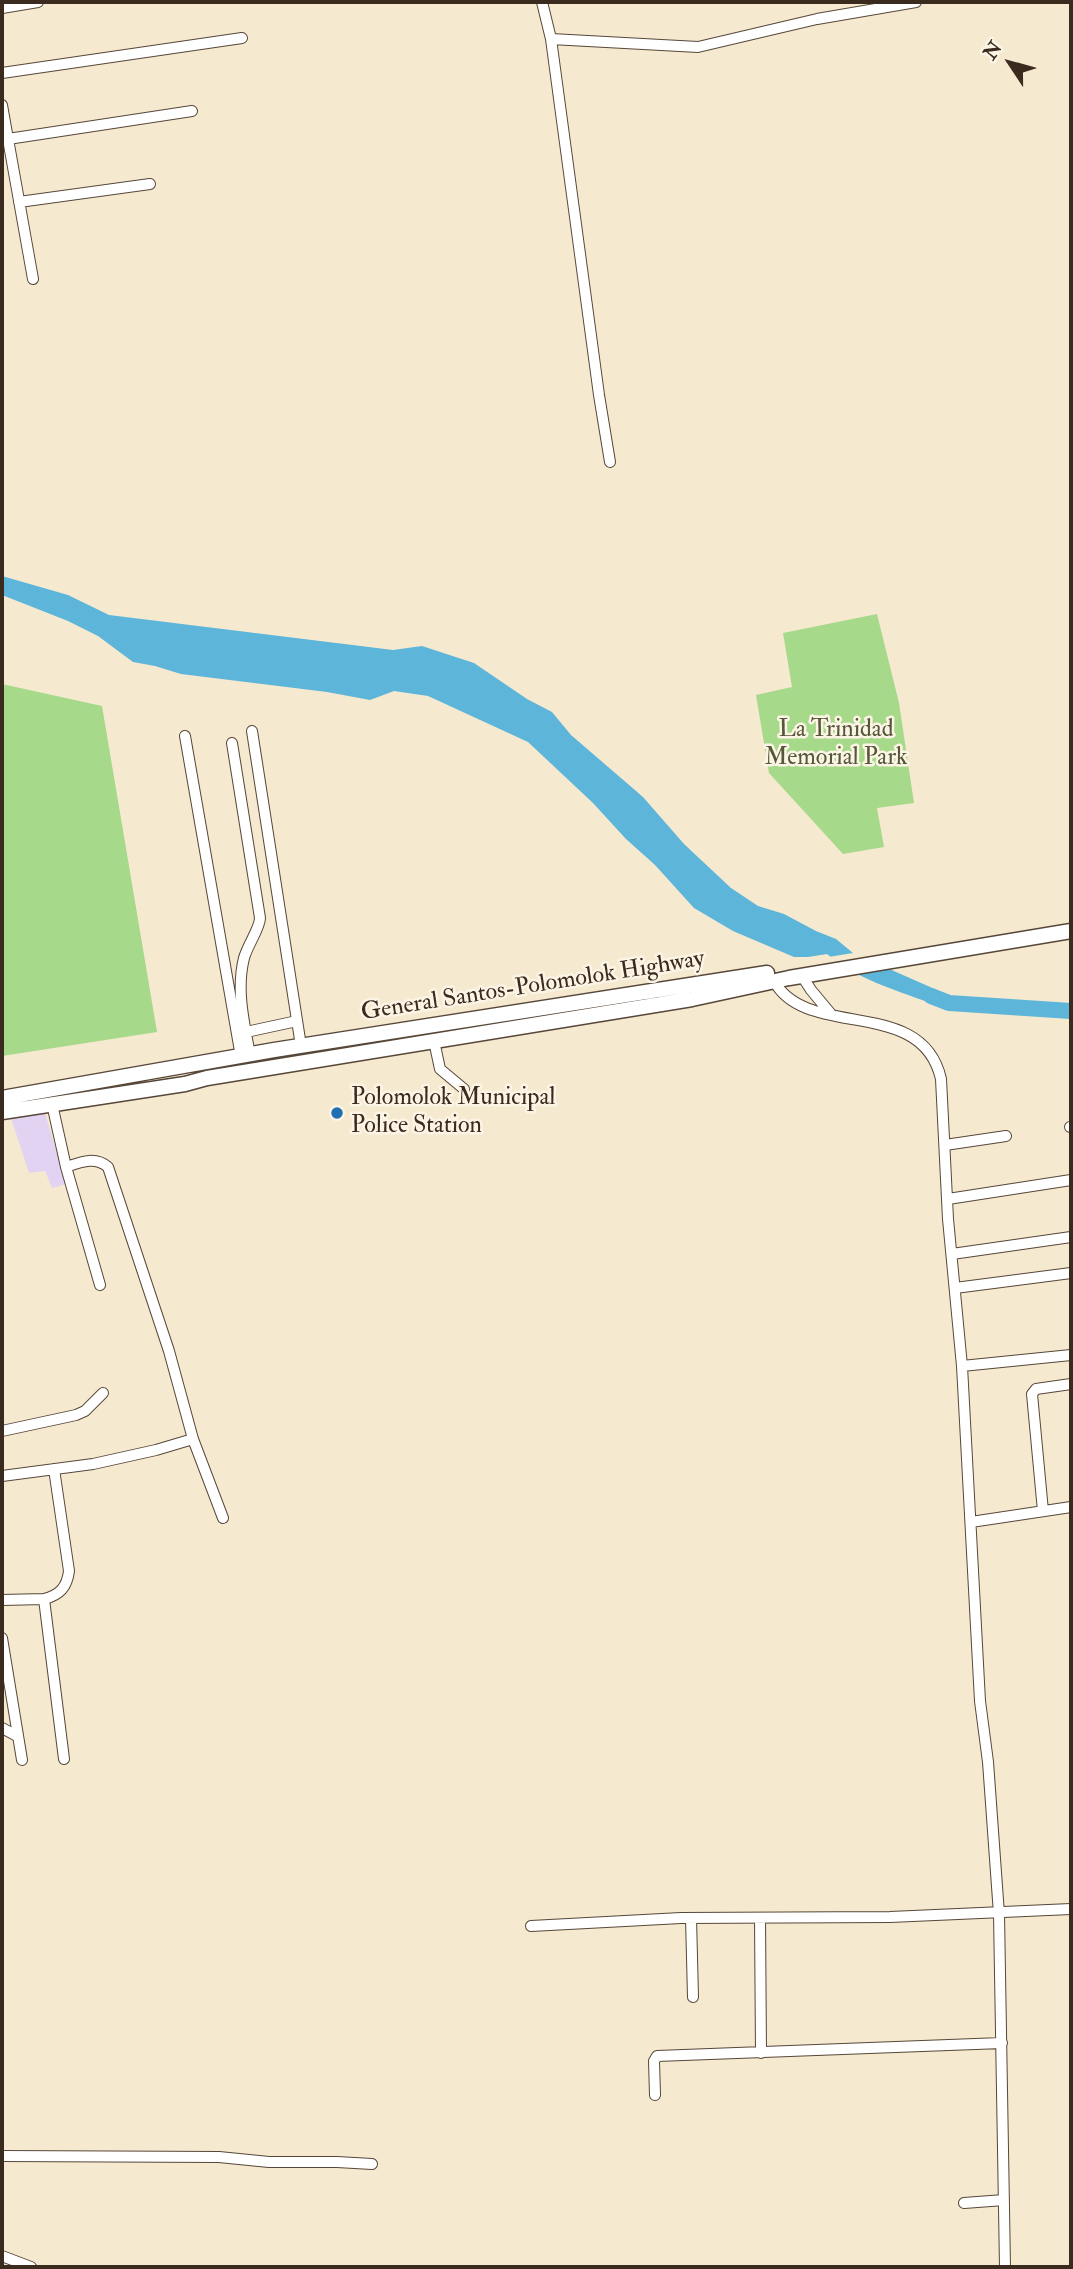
<!DOCTYPE html>
<html>
<head>
<meta charset="utf-8">
<style>
	body { margin:0 }
	#map { position:relative; width:1073px; height:2269px; overflow:hidden; background:#f5e9d0; font-family:"IM FELL Double Pica",serif }
	canvas { display:block }
	.frame { position:absolute; inset:0; border:4px solid #3b2a1e; pointer-events:none }
	.north { position:absolute; left:975px; top:28px; width:70px; height:70px; -webkit-text-stroke:5px #fcf5e5; paint-order:stroke; rotate:306deg; font-size:19px; font-weight:700; line-height:28px; text-align:center; color:#3b2a1e }
	.north::after { content:''; display:block; margin:auto; width:24px; height:32px; background:#3b2a1e; clip-path:polygon(50% 0,100% 100%,50% 72%,0 100%) }
</style>
</head>
<body>
<div id="map">
<canvas width="1073" height="2269"></canvas>
<div class="frame"></div>
<div class="north">N</div>
</div>
<script>
const ctx = document.querySelector('canvas').getContext('2d');
ctx.lineJoin = 'round';
function fill(path, color) { ctx.fillStyle = color; ctx.fill(path, 'evenodd'); }
function trace(path, color, width, dash) { ctx.strokeStyle = color; ctx.lineWidth = width; ctx.lineCap = dash ? 'butt' : 'round'; ctx.setLineDash(dash || []); ctx.stroke(path); }
function label(font, color, halo, rows, align = 'center') {
  ctx.font = font + ' "IM FELL Double Pica",serif'; ctx.lineWidth = 5; ctx.setLineDash([]); ctx.textBaseline = 'middle'; ctx.strokeStyle = halo; ctx.fillStyle = color; for (const [text, x, y, turn = 0] of rows) {
    ctx.save(); ctx.translate(x, y); ctx.rotate((+turn || 0) * Math.PI / 180); ctx.textAlign = isNaN(turn) ? turn : align; if (halo) ctx.strokeText(text, 0, 0); ctx.fillText(text, 0, 0); ctx.restore();
  }
}
const built = new Path2D(`
	M45,1113L66,1184L52,1188L45,1171L29,1173L11,1118Z`);
const green = new Path2D(`
	M877,614L899,703L914,803L877,808L884,847L843,854L769,773L756,695L792,687L783,633Z
	M2,684L102,706L157,1032L2,1056Z`);
const water = new Path2D(`
	M2,576L68,595L109,615L393,650L422,646L474,663L527,699L552,712L571,735L643,797L684,844L731,888L758,906L784,914L816,931L836,939L853,953L946,994L949,1003L938,1006C900,991 859,981 827,954L808,957H794L733,931L694,908L655,865L626,839L593,803L528,742L428,696L394,691L370,700L327,692L181,674L155,666L133,662L98,636L68,621L2,595Z`);
const pier = new Path2D(`
	M859,952L896,968L853,975L826,957L810,960Z`);
const river = new Path2D(`
	M931,996L949,1003L1071,1011`);
const minor = new Path2D(`
	M542,2L551,39L599,395L610,462
	M2,8L38,2
	M551,39L698,47L817,19L916,2
	M2,73L242,38
	M2,105L8,139L192,111
	M8,139L33,279
	M19,202L150,184
	M252,731L301,1046
	M185,736L241,1057
	M232,743L260,918C260,928 248,944 244,958C236,990 244,1022 250,1055
	M802,976L811,990L831,1014
	M774,981C807,1041 922,995 941,1079L948,1219L962,1366L980,1701L988,1762L999,1914L1005,2267
	M246,1032L297,1021
	M434,1041L440,1069L464,1089
	M52,1104L66,1167L100,1285
	M1070,1127H1071
	M945,1145L1006,1136
	M66,1167C81,1162 95,1156 108,1167L169,1351L193,1439L223,1518
	M948,1199L1071,1180
	M952,1254L1071,1237
	M955,1288L1071,1273
	M962,1366L1071,1355
	M2,1431L76,1415L85,1411L103,1393
	M2,1476L93,1464L156,1450L193,1439
	M1043,1511L1032,1394L1036,1389L1071,1384
	M971,1522L1071,1507
	M44,1599C60,1595 67,1587 69,1571L54,1469
	M2,1600L44,1599L64,1759
	M2,1638L22,1760
	M2,1728L17,1736
	M691,1918L693,1997
	M760,1918L761,2053
	M531,1926L681,1918L890,1917L1071,1909
	M655,2095L654,2061L657,2056L1002,2043
	M2,2156L219,2157L269,2162H337L372,2164
	M964,2203L1004,2200
	M2,2256L31,2267`);
const highway = new Path2D(`
	M2,1098L274,1050L767,973
	M2,1112L185,1084L207,1078L692,999L789,978L1071,931`);
const markers = [
	[337,1113,7,"#1f6fb2"]
];
const parkNames = [
	["La Trinidad",836,731],
	["Memorial Park",836,759]
];
const streetNames = [
	["General Santos-Polomolok Highway",533,987,-9]
];
const poiNames = [
	["Polomolok Municipal",351,1099],
	["Police Station",351,1127]
];
fill(built, '#e3d3f2');
fill(green, '#a6d989');
fill(water, '#5db5da');
fill(pier, '#f5e9d0');
trace(river, '#5db5da', 16);
trace(minor, '#574739', 12);
trace(highway, '#574739', 17);
trace(minor, '#fff', 10);
trace(highway, '#fff', 14);
for (const [x, y, r, color] of markers) { const dot = new Path2D(); dot.arc(x, y, r, 0, 2 * Math.PI); ctx.fillStyle = color; ctx.fill(dot); trace(dot, '#fcf5e5', 2.5); }
label('24px', '#565639', '#fcf5e5', parkNames);
label('24px', '#3b2a1e', '#fcf5e5', streetNames);
label('24px', '#3b2a1e', '#fcf5e5', poiNames, 'left');
</script>
</body>
</html>
